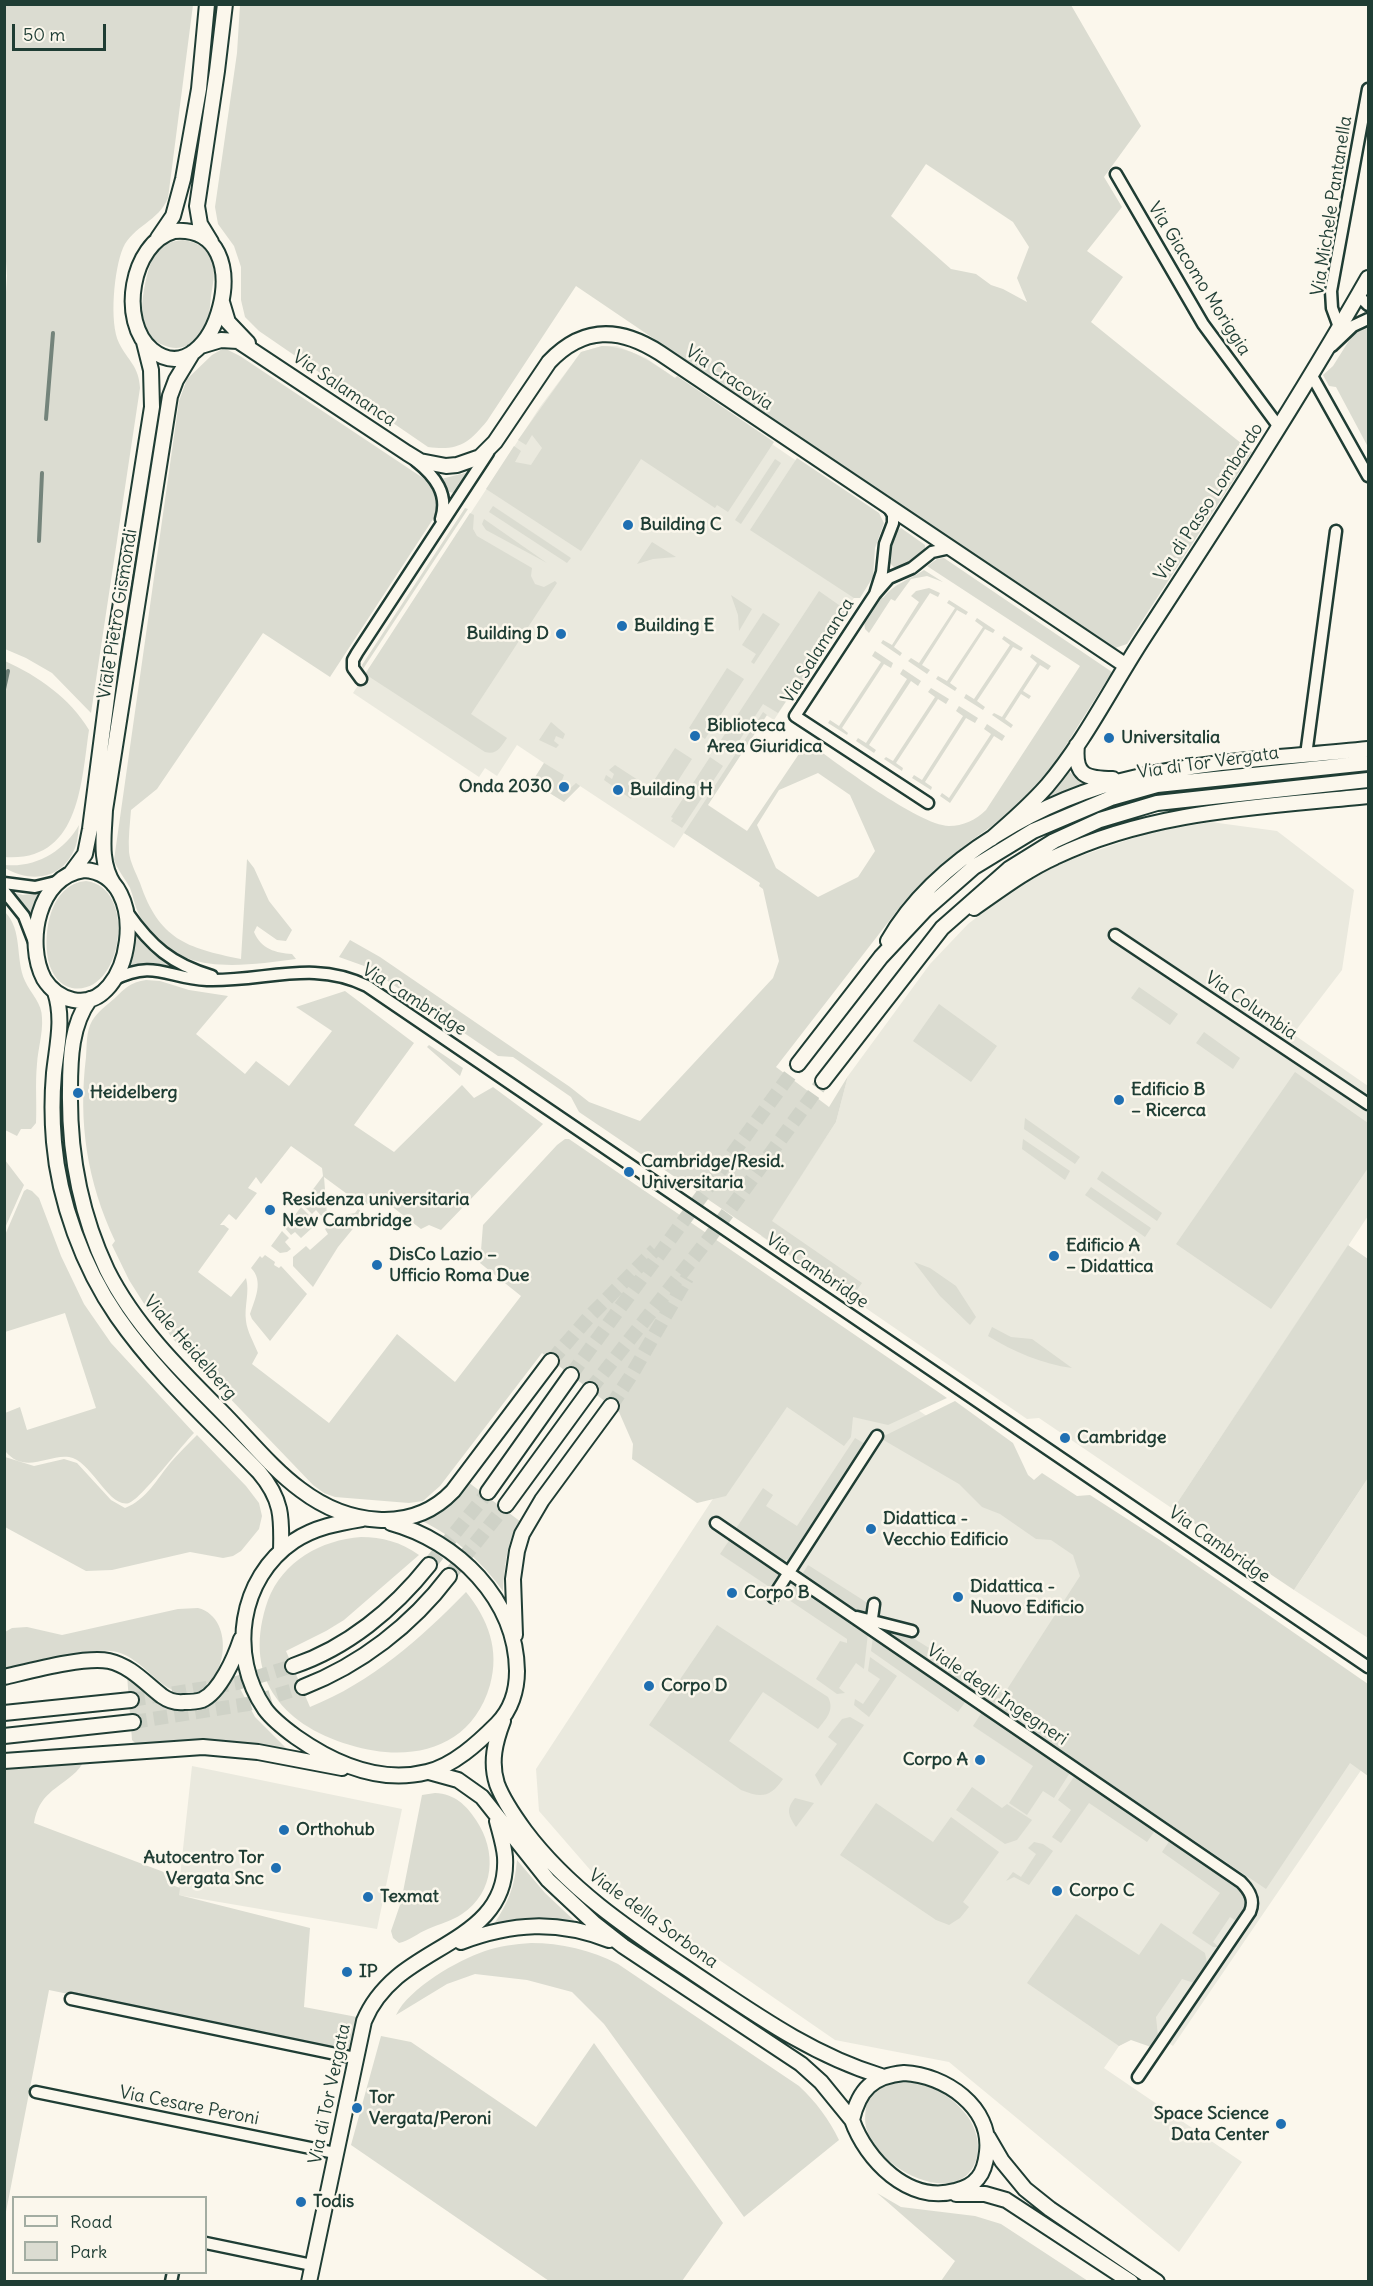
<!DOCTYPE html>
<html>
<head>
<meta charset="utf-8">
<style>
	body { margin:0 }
	#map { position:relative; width:1373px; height:2286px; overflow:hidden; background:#fbf7ec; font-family:Delius,sans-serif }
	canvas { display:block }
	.frame { position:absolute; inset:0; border:6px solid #1f3d34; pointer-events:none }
	.legend { position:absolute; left:12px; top:2196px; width:195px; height:78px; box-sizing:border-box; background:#fbf7ec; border:2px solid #a3ada2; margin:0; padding:8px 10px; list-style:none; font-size:18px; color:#1f3d34 }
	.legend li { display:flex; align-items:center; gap:12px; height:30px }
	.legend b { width:30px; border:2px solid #a3ada2 }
	.scale { position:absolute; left:12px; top:24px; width:94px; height:27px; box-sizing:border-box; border:3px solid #1f3d34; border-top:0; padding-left:8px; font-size:18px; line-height:21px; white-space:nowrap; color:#1f3d34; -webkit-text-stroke:4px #fbf7ec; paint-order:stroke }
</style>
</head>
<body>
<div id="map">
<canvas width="1373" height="2286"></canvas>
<div class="frame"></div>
<ul class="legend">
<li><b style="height:8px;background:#fbf7ec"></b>Road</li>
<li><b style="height:16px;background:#dbdcd1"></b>Park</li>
</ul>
<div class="scale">50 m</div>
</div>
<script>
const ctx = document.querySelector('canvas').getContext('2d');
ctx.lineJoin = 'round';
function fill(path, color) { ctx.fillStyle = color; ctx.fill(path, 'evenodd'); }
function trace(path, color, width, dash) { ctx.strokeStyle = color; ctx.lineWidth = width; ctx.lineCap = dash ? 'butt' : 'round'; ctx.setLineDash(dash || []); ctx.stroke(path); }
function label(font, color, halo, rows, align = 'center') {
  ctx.font = font + ' Delius,sans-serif'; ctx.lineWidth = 5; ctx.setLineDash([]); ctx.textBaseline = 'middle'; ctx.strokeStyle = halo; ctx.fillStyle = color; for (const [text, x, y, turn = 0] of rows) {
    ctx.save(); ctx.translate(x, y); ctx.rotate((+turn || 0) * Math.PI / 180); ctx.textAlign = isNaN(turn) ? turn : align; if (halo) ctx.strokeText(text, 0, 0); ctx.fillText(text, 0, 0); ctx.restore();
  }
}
const built = new Path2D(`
	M602,346H617L646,358L858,503L865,581L774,720L766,715L687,835L684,833L674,848L580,786L564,802L532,782L544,763L517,745L497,776L485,768L479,777L353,693L540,407L581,352Z
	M1211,822L1277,831L1354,890L1342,970L1293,1034L1368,1086V1216L1173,1509L1039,1418L1027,1419L761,1236L836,1122L848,1076L930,964L968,924L1015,888L1066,861L1151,832Z
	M817,1340L1009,1473L1368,1760L1173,2046L1147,2028L1119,2046L1104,2068L1242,2162L1179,2252L949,2062L835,2040L592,1872L539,1811L536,1769Z
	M1368,1478V1638L1294,1590Z
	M192,1766L402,1809L377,1929L178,1895Z`);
const green = new Path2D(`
	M5,4L193,5L168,198C159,221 133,226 123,248C114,269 109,323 119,343C128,361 139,366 140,388L91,713L52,673L26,658L5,649L4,325L7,276L4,232Z
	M240,5H1071L1141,126L1104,177L1122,207L1087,251L1123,277L1091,322L1252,452L1127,644L1112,649L576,286L487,421C468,444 458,451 428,447L259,331L245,317L241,300V267L234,246L218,224L215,207L237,53ZM926,164L1013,222L1029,247L1017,278L1027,302L1003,289L991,285L976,274L951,269L891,216Z
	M183,240C194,242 204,245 210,256C217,268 213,283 211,296C209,315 209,335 190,344C181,349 173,349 163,345C154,342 145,332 143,322C139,308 147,266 155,254C161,244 172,241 183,240Z
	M1368,326V447L1336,387L1329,386L1323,375L1333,366L1355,331Z
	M602,346C632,347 651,362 675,378L677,376L774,442L728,512L717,505L715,508L641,459L581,551L486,489L514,446L521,451L515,462L531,465L542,448L532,435L526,445L518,440L581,352Z
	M224,348L240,356L426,480C436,489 441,500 437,513L330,677L263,633L157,789L131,810C130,824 128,838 129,852C130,862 136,873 140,883C159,939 186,948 241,959L247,859L254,868L269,901L292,930L286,941L277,940L257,926L254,932C261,949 276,953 292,954L296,959C248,965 187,976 152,934C147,927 140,918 137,910C134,903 133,895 130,888C125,878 118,871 114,860L179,401L187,379L212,355Z
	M797,458L879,513L884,523L875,548L873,577L860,598H854L750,530Z
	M775,459L781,463L741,524L735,520Z
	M473,471L459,494L449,492L441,479Z
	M493,506L571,558L567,563L489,512Z
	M465,508L468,509L363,669L362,665Z
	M470,513L474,515L473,529L477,536L532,568L531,576L535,584L544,587L555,581L557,583L471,714L507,738C500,748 497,755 485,752L365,674Z
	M484,519L547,563L486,530L482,524Z
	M901,528L925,545V548L911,563L897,569C881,561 888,537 901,528Z
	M652,542L676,557L653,559L637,564Z
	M944,558L1112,672L1044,780L1019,807L972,840L938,868L903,903L776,1067L829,1107L848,1076L836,1122L772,1221L862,1283L852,1297L579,1112L571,1097L513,1057L498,1056L367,967L339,957L350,940L380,957L570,1087L589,1102L640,1121L773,978L779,961L763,889L759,886L760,883L684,833L763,712L767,715L708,805L747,831L807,742C836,762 918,825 949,826C963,826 976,820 986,810L1080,666L927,566L937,559ZM818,773L850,795L875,851L858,877L818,897L776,868L757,825L779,790Z
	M924,570L943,582L927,576L911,579L895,601L891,599L869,633L865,629L864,622L880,596L883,598C893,584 911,579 924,570Z
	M929,588L940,593L938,597L930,593L894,647L902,653L900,656L881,643L883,640L892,645L919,602L911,596L916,591Z
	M819,591L846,610L849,605L851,610L799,690L795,688L778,713L763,704L730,755L717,746Z
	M731,595L752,609L739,631L738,615Z
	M949,600L968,612L966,615L957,610L922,665L930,670L927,674L908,661L911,658L919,663L955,608L947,603Z
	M763,613L780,624L754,664L751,662L756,654L742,645Z
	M977,618L995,630L993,633L985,629L950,683L957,688L955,691L936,679L938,676L947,681L983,627L975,621Z
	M1004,636L1023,648L1021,651L1013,647L977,701L985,707L983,710L964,698L966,694L974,699L1010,645L1002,639Z
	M875,651L893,663L891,668L884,664L842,728L848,733L847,735L828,723L830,720L839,726L881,662L872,656Z
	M1032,654L1051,666L1048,670L1040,665L1023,691L1031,696L1029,699L1021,694L1005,719L1013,725L1011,728L992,715L994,713L1002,717L1037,663L1030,657Z
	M5,661C38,676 70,698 89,730C81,783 80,863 4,857Z
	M727,668L744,679L705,739L689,728Z
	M903,669L921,681L918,686L911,681L869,745L876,750L874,753L856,741L858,738L866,743L907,679L900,674Z
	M931,688L949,699L946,704L938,699L896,763L903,768L902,771L884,759L886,757L893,761L935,697L928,692Z
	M959,706L978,718L975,723L966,718L925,782L932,787L931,790L912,778L914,775L922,780L963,716L956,711Z
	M551,722L565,734L563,739L556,736L554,741L559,745L556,748L539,740Z
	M987,724L1005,736L1002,741L994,736L950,803L940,796L942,793L949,798L991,734L984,729Z
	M675,748L692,759L672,790L655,779Z
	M710,757L723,766L682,828L671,821L673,818L671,817Z
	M544,763L564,775L558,791L563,795L576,783L580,786L564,802L532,782Z
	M615,765L641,782L631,799L604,780L606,775L612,779L614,774L609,770Z
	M1068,771L1083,782L1084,787L1053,798L1051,795Z
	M79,825C78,832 78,841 75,848C62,880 31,883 5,868V865C36,868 64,851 79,825Z
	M86,881C138,887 123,997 72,988C60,986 52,974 49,963C42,934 50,884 86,881Z
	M11,892L23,895L39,893L29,917L17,898Z
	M5,912C23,930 15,959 25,981C31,994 42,1003 42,1018C43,1033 38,1049 37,1064C35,1084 37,1104 36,1123L31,1129H21L17,1136L5,1130Z
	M136,932L156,955L176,966L175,969C158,964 143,961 126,970L133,955Z
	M146,980L160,981L189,990L228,996L196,1034L245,1074L256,1061L289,1086L332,1031L296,1007L345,991L414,1043L354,1125L394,1152L462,1085L474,1098L493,1087L543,1124L441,1230L429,1225L421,1229L377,1195L371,1203L362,1205L324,1177L327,1215L323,1218L316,1210L312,1214L302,1204L323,1176L322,1168L291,1146L261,1184L256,1177L248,1188L257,1193L236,1220L229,1214L220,1225H224L229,1229L198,1272L231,1297L246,1278C250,1292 244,1306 246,1321C247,1331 254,1343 258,1353L252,1364L329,1423L397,1334L455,1382L521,1296L480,1263L483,1225L557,1145L565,1139H569L947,1398L888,1425L853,1417L851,1437L844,1446L787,1407L726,1496L697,1503L632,1459L633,1444L619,1412L542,1353L440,1486L423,1501L409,1503L335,1497L324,1493L313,1485L172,1338L152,1308L148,1310L129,1280L112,1245L115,1241C87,1181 78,1123 86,1057C87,1045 86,1031 92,1021C98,1011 107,1005 115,998C125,988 131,982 146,980Z
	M1139,987L1178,1014L1170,1025L1131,998Z
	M939,1004L997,1046L971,1082L913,1041Z
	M1204,1032L1240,1058L1233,1069L1196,1043Z
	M429,1045L463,1068L460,1076L427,1047Z
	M1295,1072L1368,1123V1168L1271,1309L1176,1244Z
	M1025,1118L1080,1157L1075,1164L1024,1129Z
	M1023,1139L1070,1171L1065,1180L1022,1149Z
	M5,1160L24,1185L5,1228Z
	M1102,1171L1162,1213L1157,1221L1097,1179Z
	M1091,1187L1151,1228L1145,1237L1085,1195Z
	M27,1189L32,1191L39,1198L61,1256L84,1304L111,1343L194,1433C182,1445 140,1500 129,1503C109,1509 91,1460 69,1457C48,1454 25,1475 5,1451V1413L20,1407L27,1430L96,1408L65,1313L5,1332V1235L24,1191Z
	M301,1207L309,1215L306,1219L312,1228L301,1238L295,1232L291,1235L285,1228Z
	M358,1209L365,1214L338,1247L313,1287L293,1266V1257L306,1246L310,1250L328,1234L325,1229L338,1216L355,1213Z
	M282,1231L289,1238L285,1242L291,1249L287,1252L280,1253L271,1246Z
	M1348,1245L1368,1259V1478L1294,1590L1173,1509Z
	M265,1255L275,1262L274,1265L279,1268L281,1266L307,1294L270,1341L252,1319L250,1314C255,1299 264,1281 251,1268L260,1256L262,1258Z
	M914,1262L930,1268L956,1286L976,1317L970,1325L940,1296Z
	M992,1327L1011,1337L1032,1339L1072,1368C1042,1364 1014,1352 988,1336Z
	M955,1401L1013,1443L1028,1475L1034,1480L1042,1473L1077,1496L1090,1495L1163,1542L1368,1684V1776L1350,1763L1266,1889L881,1629L882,1626L908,1635L1004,1694L1080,1576L1073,1555L1051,1540L1036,1539L1000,1514L982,1507L959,1484L880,1438Z
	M197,1435L246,1486L259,1503L262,1516L259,1529L241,1551L233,1556L223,1558L190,1552L112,1570L86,1571L5,1527V1457L34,1466L64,1459L77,1463L111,1500L125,1508C146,1500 157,1479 171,1462C179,1453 188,1444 197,1435Z
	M855,1438L867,1445L837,1489H834V1493L788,1564L787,1559L782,1562L735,1530L763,1488L773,1495L766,1506L797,1526Z
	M468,1482L521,1522C507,1533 504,1574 503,1591C483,1563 454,1536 422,1521C444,1514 455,1500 468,1482Z
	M361,1537C382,1537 401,1542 419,1555L344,1620L326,1631L286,1651L310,1707C372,1682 420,1639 466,1592C488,1619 500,1650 490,1685C471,1751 408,1763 350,1745C279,1724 242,1674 268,1600C283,1561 321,1540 361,1537Z
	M730,1539L781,1574L771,1588L720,1554Z
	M808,1565L866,1602V1615L852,1611L801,1576Z
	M795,1585L868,1633L864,1669L856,1663L839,1688L845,1693L837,1694L816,1679L840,1641L847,1643V1639L786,1598Z
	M198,1608C237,1618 228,1690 187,1693C162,1695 143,1658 117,1652C91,1646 32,1663 5,1669V1632L12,1628L27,1627L62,1635L178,1609Z
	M717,1625L828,1697C835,1710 826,1719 818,1729L763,1692L729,1741L783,1779C770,1798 761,1798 741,1790L649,1725Z
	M873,1637L966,1701L958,1712L871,1651Z
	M870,1657L897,1676L869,1717L854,1705L855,1699L863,1704L880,1679L868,1671Z
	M127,1675C165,1710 199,1730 234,1677L255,1717L288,1750C237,1739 188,1739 136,1744L132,1740Z
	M982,1712L1071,1771L1054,1798L1043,1791L1027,1815L1009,1803L1033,1766L973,1726Z
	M850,1717L864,1725L821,1786L815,1775L837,1744L828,1737L842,1719Z
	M88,1756C84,1761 81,1767 76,1772C56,1790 39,1794 34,1823L169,1874L167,1883L180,1888L179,1895L310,1928L304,2007L357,2017L349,2052L49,1990L5,2217V1761Z
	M1076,1774L1156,1829L1147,1842L1089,1803L1061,1843L1052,1837L1071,1810L1058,1800Z
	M972,1787L1002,1808L1007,1804L1032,1820L1017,1840L1005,1844L956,1810Z
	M435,1793C455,1794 466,1805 476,1820C497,1851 495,1892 462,1914C452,1921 439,1924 428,1929C418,1933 409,1941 399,1943L393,1938L391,1931L401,1902L422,1795Z
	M795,1798L814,1803L796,1827C788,1815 786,1809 795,1798Z
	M876,1803L933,1842L951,1817L999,1852L963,1902L969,1907L960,1918L949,1925L936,1920L840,1855Z
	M1170,1840C1187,1851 1240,1880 1246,1896C1250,1906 1243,1914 1238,1922L1230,1917L1213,1942L1219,1947H1213L1192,1933L1220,1893L1162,1852Z
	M1034,1842L1043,1844L1053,1851L1029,1885L1014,1877L1006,1881L1013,1872L1021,1877L1036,1854L1028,1848Z
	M517,1860L545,1893L579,1925L534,1920L494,1924C508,1903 515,1886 517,1860Z
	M1076,1914L1139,1955L1161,1923L1205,1953L1207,1963L1194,1983L1182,1979L1156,2017L1158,2036L1151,2047L1131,2040L1119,2046L1027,1983Z
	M531,1943C561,1943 591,1950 618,1964L799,2086C816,2102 829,2119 839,2140L744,2217L604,2024L572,1992L527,1980L475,1974L447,1984L396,2015C409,1988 458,1960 485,1951C500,1946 515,1944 531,1943Z
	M381,2036L411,2042L536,2127L594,2043L723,2223L682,2281H549L351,2145Z
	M902,2080C929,2083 952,2095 968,2117C976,2129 980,2143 977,2157C962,2213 875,2169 866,2127C864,2117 866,2109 867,2099L884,2083Z
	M877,2193L901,2207L975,2216L1001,2224L1088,2281H941L955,2261Z`);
const stream = new Path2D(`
	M46,419L53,333
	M39,541L42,473
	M4,689L8,671`);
const secondaryTunnel = new Path2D(`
	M551,1361L589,1317L655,1250
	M571,1375L798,1064
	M590,1390L710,1237L823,1081
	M611,1406L632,1374L687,1278
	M429,1565L488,1492
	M449,1576L506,1505
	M131,1700L237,1683L293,1666
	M133,1722L248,1704L303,1687`);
const street = new Path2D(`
	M1116,174L1203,324L1279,427
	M1359,296L1368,305
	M1339,327L1332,308L1331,291L1368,89
	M1332,346L1353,326L1368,319
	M1312,376L1368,476
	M416,461C435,476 449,494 441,519
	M887,505L893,515V523L885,544L882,572L875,594L889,578L912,568L932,552L950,548
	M875,594L795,716L928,803
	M361,679L353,668V660L357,653L488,453
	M1306,755L1336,531
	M4,883L35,887L60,881
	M4,891L24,916L34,942
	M127,912C151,946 171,964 212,976
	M1115,935L1368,1104
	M113,980C155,959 166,978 207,980C264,982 313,959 367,986L1368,1667
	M716,1523L1241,1882C1250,1891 1255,1900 1250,1912L1138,2077
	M773,1597L877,1436
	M857,1617L912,1631
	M871,1625L874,1604
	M71,1999L355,2058
	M36,2092L335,2153
	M206,2243L307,2264
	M171,2282L173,2272`);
const secondary = new Path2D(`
	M174,231C265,223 214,400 152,350C118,322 131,243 174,231Z
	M158,238L173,216L183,179L199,89L207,4
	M211,242L200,224L197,206L217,71L225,4
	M222,302L228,322L248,343
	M201,346L221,340L238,341L407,453L420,461L446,466L457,465L480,457L495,442L549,362C583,326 620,327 660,353L1125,665
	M1077,745C1074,775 1085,779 1113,779
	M991,839C1011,822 1030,805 1047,786C1085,741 1112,686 1144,637C1221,519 1298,401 1368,278
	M84,870C154,874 132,1013 73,1000C60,997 51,990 44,979C25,943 38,876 84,870Z
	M71,873L85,854L90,829L112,659L152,407L151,370L144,342
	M114,885C99,862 104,836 105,810L170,396L176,380L193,352
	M974,908C1000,890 1026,870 1055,857C1153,810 1262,807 1368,796
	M888,941C935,858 1046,797 1137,777C1212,760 1292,757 1368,749
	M55,992C64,1019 57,1045 54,1073C52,1096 52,1119 54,1142C59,1201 83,1267 117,1316C157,1374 211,1422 259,1472C282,1499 282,1517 281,1551
	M90,999C71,1025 70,1058 70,1090C69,1153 80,1213 107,1270C134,1324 178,1368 220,1410C246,1436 272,1469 301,1490C346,1524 411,1535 453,1491L551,1361
	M798,1064L881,957L925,910L974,867L1033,831L1111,798L1157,785L1368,763
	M823,1081L942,928L1009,869L1054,841L1100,820L1157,803L1368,780
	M488,1492L571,1375
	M506,1505L590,1390
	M362,1519C338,1523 315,1527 294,1541C239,1578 228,1656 265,1709C273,1720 285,1729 296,1737C333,1763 380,1784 427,1772C453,1766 478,1743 497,1724C511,1710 517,1690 517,1671C516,1599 457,1541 391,1523
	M515,1635L513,1579L517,1551L522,1534L542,1500L611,1406
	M293,1666C347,1648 394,1609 429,1565
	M4,1677C30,1671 85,1656 109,1661C131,1666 145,1683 162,1696C169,1701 175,1703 184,1702C190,1702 196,1702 202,1700C220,1692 235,1657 241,1639
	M303,1687C360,1665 412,1625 449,1576
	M4,1713L131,1700
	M503,1721C495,1742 490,1762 497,1784C503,1800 514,1816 525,1831C570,1891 633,1932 695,1974C755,2014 812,2055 881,2076
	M4,1736L133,1722
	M4,1761L203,1747L258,1752L342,1768
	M429,1772L458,1780L482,1797L548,1880L595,1924L623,1946L801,2064L821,2082L852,2120
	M461,1942C512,1923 557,1920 609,1940
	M904,2073C945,2075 992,2107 987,2152C986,2161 984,2171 978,2178C972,2186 964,2189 955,2191C909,2204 866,2160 852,2120C859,2089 873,2076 904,2073Z
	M988,2137L1002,2161L1025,2189L1050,2209L1157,2282
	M956,2194H985L1006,2200L1131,2282
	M309,2282L364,2021C371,2004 383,1989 397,1977C440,1941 509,1927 505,1857C504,1845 500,1833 497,1821`);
const markers = [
	[628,525,6,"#1f6fb2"],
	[622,626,6,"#1f6fb2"],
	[561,634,6,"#1f6fb2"],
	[695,736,6,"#1f6fb2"],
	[1109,738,6,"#1f6fb2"],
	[564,787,6,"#1f6fb2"],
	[618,790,6,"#1f6fb2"],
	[78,1093,6,"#1f6fb2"],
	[1119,1100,6,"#1f6fb2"],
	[629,1172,6,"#1f6fb2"],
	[270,1210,6,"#1f6fb2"],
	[1054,1256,6,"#1f6fb2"],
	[377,1265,6,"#1f6fb2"],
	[1065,1438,6,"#1f6fb2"],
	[871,1529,6,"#1f6fb2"],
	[732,1593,6,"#1f6fb2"],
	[958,1597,6,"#1f6fb2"],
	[649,1686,6,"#1f6fb2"],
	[980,1760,6,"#1f6fb2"],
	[284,1830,6,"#1f6fb2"],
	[276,1868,6,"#1f6fb2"],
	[1057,1891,6,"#1f6fb2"],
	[368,1897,6,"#1f6fb2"],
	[347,1972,6,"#1f6fb2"],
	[357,2108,6,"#1f6fb2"],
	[1281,2124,6,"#1f6fb2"],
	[301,2202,6,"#1f6fb2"]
];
const streetNames = [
	["Via Michele Pantanella",1332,206,-81],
	["Via Giacomo Moriggia",1199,279,58],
	["Via Cracovia",729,378,34],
	["Via Salamanca",344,389,34],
	["Via di Passo Lombardo",1209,502,-57],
	["Viale Pietro Gismondi",118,614,-81],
	["Via Salamanca",818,651,-58],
	["Via di Tor Vergata",1208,763,-8],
	["Via Cambridge",414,1000,32],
	["Via Columbia",1251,1006,34],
	["Via Cambridge",817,1271,34],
	["Viale Heidelberg",190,1348,49],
	["Via Cambridge",1219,1545,35],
	["Viale degli Ingegneri",997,1695,34],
	["Viale della Sorbona",653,1919,36],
	["Via di Tor Vergata",330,2094,-78],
	["Via Cesare Peroni",189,2106,11]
];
const poiNames = [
	["Building C",640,525],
	["Building E",634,626],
	["Building D",549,634,"right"],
	["Biblioteca",707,726],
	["Area Giuridica",707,747],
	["Universitalia",1121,738],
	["Onda 2030",552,787,"right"],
	["Building H",630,790],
	["Edificio B",1131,1090],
	["– Ricerca",1131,1111],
	["Heidelberg",90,1093],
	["Cambridge/Resid.",641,1162],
	["Universitaria",641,1183],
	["Residenza universitaria",282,1200],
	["New Cambridge",282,1221],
	["Edificio A",1066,1246],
	["– Didattica",1066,1267],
	["DisCo Lazio –",389,1255],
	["Ufficio Roma Due",389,1276],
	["Cambridge",1077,1438],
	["Didattica -",883,1519],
	["Vecchio Edificio",883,1540],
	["Didattica -",970,1587],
	["Nuovo Edificio",970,1608],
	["Corpo B",744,1593],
	["Corpo D",661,1686],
	["Corpo A",968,1760,"right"],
	["Orthohub",296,1830],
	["Autocentro Tor",264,1858,"right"],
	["Vergata Snc",264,1879,"right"],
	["Corpo C",1069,1891],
	["Texmat",380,1897],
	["IP",359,1972],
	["Tor",369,2098],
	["Vergata/Peroni",369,2119],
	["Space Science",1269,2114,"right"],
	["Data Center",1269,2135,"right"],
	["Todis",313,2202]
];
fill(built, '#eae9de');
fill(green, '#dbdcd1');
trace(stream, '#74847b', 4);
trace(secondaryTunnel, '#cfd2c7', 14, [14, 7]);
trace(street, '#1f3d34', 15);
trace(secondary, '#1f3d34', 18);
trace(street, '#fbf7ec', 10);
trace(secondary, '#fbf7ec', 14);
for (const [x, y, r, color] of markers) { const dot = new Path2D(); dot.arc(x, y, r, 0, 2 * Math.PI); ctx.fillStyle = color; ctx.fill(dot); trace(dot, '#fbf7ec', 2); }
label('18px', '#1f3d34', '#fbf7ec', streetNames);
label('bold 18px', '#1f3d34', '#fbf7ec', poiNames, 'left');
</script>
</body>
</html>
